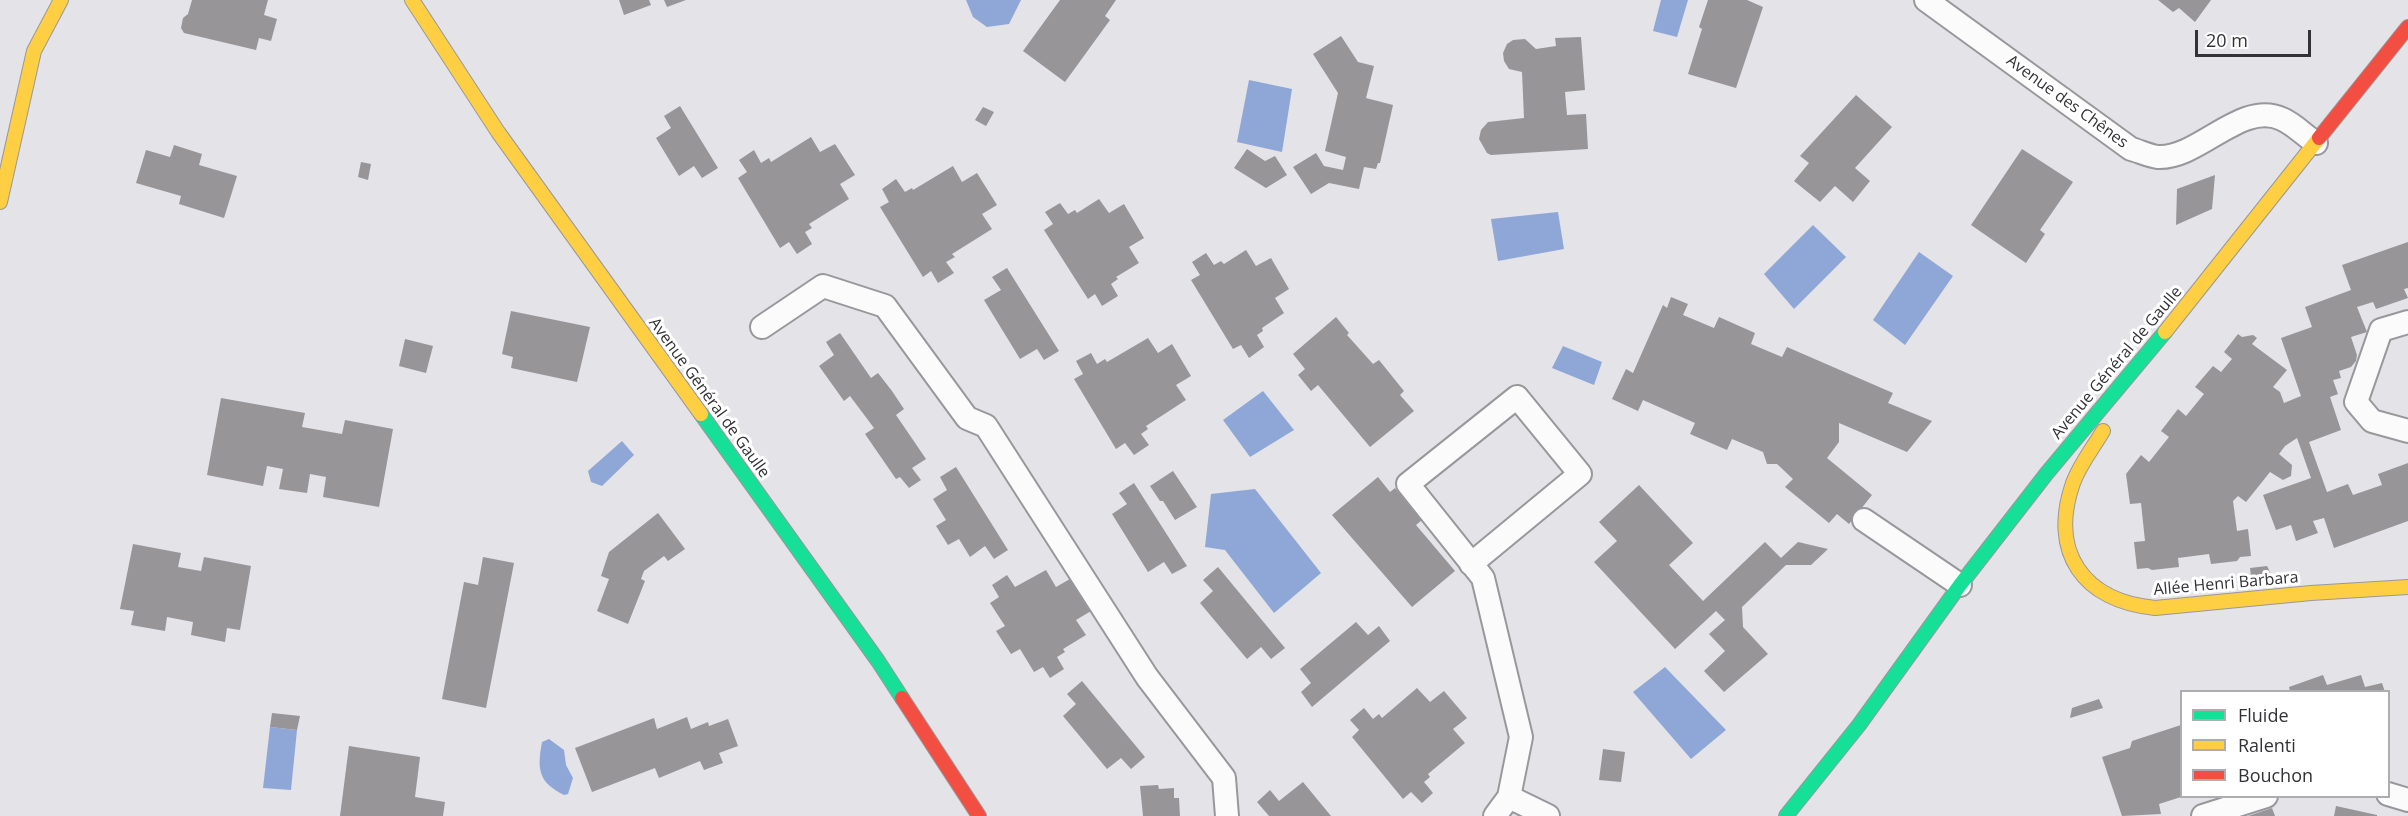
<!DOCTYPE html>
<html>
<head>
<meta charset="utf-8">
<style>
	body { margin:0 }
	#map { position:relative; width:2408px; height:816px; overflow:hidden; background:#e3e3e8; font-family:"Open Sans",sans-serif }
	canvas { display:block }
	.legend { position:absolute; left:2180px; top:690px; width:210px; height:108px; box-sizing:border-box; background:#fff; border:2px solid #adadaf; margin:0; padding:8px 10px; list-style:none; font-size:18px; color:#333337 }
	.legend li { display:flex; align-items:center; gap:12px; height:30px }
	.legend b { width:30px; border:2px solid #adadaf }
	.scale { position:absolute; left:2195px; top:30px; width:116px; height:27px; box-sizing:border-box; border:3px solid #333337; border-top:0; padding-left:8px; font-size:18px; line-height:21px; white-space:nowrap; color:#333337; -webkit-text-stroke:4px #fff; paint-order:stroke }
</style>
</head>
<body>
<div id="map">
<canvas width="2408" height="816"></canvas>
<ul class="legend">
<li><b style="height:8px;background:#16e098"></b>Fluide</li>
<li><b style="height:8px;background:#ffcf43"></b>Ralenti</li>
<li><b style="height:8px;background:#f24e42"></b>Bouchon</li>
</ul>
<div class="scale">20 m</div>
</div>
<script>
const ctx = document.querySelector('canvas').getContext('2d');
ctx.lineJoin = 'round';
function fill(path, color) { ctx.fillStyle = color; ctx.fill(path, 'evenodd'); }
function trace(path, color, width, dash) { ctx.strokeStyle = color; ctx.lineWidth = width; ctx.lineCap = dash ? 'butt' : 'round'; ctx.setLineDash(dash || []); ctx.stroke(path); }
function label(font, color, halo, rows, align = 'center') {
  ctx.font = font + ' "Open Sans",sans-serif'; ctx.lineWidth = 6; ctx.setLineDash([]); ctx.textBaseline = 'middle'; ctx.strokeStyle = halo; ctx.fillStyle = color; for (const [text, x, y, turn = 0] of rows) {
    ctx.save(); ctx.translate(x, y); ctx.rotate((+turn || 0) * Math.PI / 180); ctx.textAlign = isNaN(turn) ? turn : align; if (halo) ctx.strokeText(text, 0, 0); ctx.fillText(text, 0, 0); ctx.restore();
  }
}
const water = new Path2D(`
	M966,0H1021L1009,24L987,27L973,17Z
	M1661,0H1688L1677,37L1653,31Z
	M1249,80L1292,89L1282,152L1237,142Z
	M1558,212L1564,249L1498,261L1491,219Z
	M1813,225L1846,257L1794,309L1764,274Z
	M1919,252L1953,276L1905,345L1873,320Z
	M1563,346L1602,362L1594,385L1552,368Z
	M1263,391L1294,430L1250,457L1223,420Z
	M622,441L634,455L602,486L591,482L588,471Z
	M1255,489L1321,573L1274,613L1225,550L1205,547L1211,494Z
	M1665,667L1726,730L1691,759L1633,692Z
	M270,727L297,730L291,790L263,788Z
	M549,739L564,750L566,765L573,778L568,794L564,795C538,782 537,769 542,742Z`);
const building = new Path2D(`
	M192,0H268L264,15L277,19L271,41L259,38L256,50L184,33L181,28L183,18L188,14Z
	M619,0H649L651,5L624,15Z
	M664,0H686L667,7Z
	M1060,0H1116L1105,16L1110,20L1065,82L1023,51Z
	M1708,0H1747L1763,7L1736,88L1688,74L1702,29L1699,27Z
	M2158,0H2211L2195,22L2179,8L2173,12Z
	M1341,36L1358,62L1374,66L1366,98L1393,105L1380,163H1378L1376,169L1364,167L1359,189L1329,183L1311,194L1293,167L1316,153L1324,166L1343,170L1346,157L1325,151L1338,93L1313,54Z
	M1581,37L1585,90L1565,92L1567,115L1586,114L1588,149L1491,155L1487,153L1479,139L1481,130L1488,122L1524,118L1522,72L1509,69L1504,61L1503,53L1507,44L1513,40L1525,39L1536,49L1556,46L1555,38Z
	M1856,95L1892,127L1855,168L1870,181L1853,202L1835,186L1820,202L1794,181L1809,163L1800,156Z
	M680,106L718,168L702,178L694,166L679,176L656,138L671,128L664,116Z
	M983,107L994,112L986,126L975,120Z
	M811,137L820,152L835,144L855,175L840,184L849,199L809,224L812,228L805,232L812,244L797,254L789,242L780,248L738,178L747,172L739,160L754,150L761,163L769,158L771,162Z
	M174,145L202,154L199,165L237,176L224,218L179,204L181,196L136,183L146,150L170,157Z
	M1247,149L1265,161L1275,156L1287,175L1266,188L1234,168Z
	M2022,149L2073,182L2040,230L2045,234L2026,263L1971,225Z
	M361,162L371,164L368,180L358,177Z
	M953,166L962,182L977,173L997,205L982,214L992,229L952,254L955,257L946,262L954,273L938,283L931,271L923,277L880,207L889,202L882,189L896,179L905,192L912,188L913,190Z
	M2215,175L2212,209L2176,225L2177,189Z
	M1099,199L1109,213L1124,204L1144,238L1129,247L1139,263L1116,277L1118,279L1111,284L1118,296L1102,306L1095,294L1088,299L1044,230L1053,224L1045,212L1060,203L1068,214L1075,210L1077,213Z
	M2408,242V288L2404,289L2408,298L2376,309L2373,302L2357,307L2367,332L2351,337L2357,355L2356,361L2351,367L2339,371L2341,378L2333,380L2338,394L2330,397L2341,430L2309,442L2327,492L2348,484L2353,495L2382,485L2378,474L2408,463V521L2334,548L2324,518L2313,521L2318,533L2296,541L2291,525L2276,530L2263,495L2311,478L2297,438L2285,446L2279,454L2292,465L2291,476L2283,480L2270,472L2246,502L2238,496L2233,501L2237,531L2248,529L2251,556L2240,557L2237,561L2211,564L2209,554L2178,558L2179,567L2152,570L2148,568L2137,569L2134,542L2145,541L2141,503L2130,504L2126,474L2141,455L2149,462L2169,437L2161,431L2178,409L2186,416L2204,394L2195,387L2213,366L2221,372L2232,359L2224,352L2238,334L2242,337L2253,335L2257,338L2252,344L2287,370L2273,387L2280,392L2284,403L2301,396L2281,338L2312,327L2305,307L2351,290L2342,265Z
	M1246,250L1256,266L1271,258L1289,289L1275,298L1284,313L1262,328L1263,331L1257,335L1264,347L1249,358L1241,345L1233,349L1191,280L1200,275L1192,262L1206,253L1214,265L1221,261L1224,264Z
	M1007,268L1059,351L1044,360L1037,349L1020,359L984,300L1001,290L992,277Z
	M1671,297L1688,304L1683,315L1714,328L1719,317L1755,333L1751,344L1782,357L1787,347L1893,393L1888,403L1932,421L1907,452L1839,423V442L1827,458L1872,495L1849,524L1837,514L1829,523L1785,487L1793,479L1777,464H1767L1763,452L1732,439L1727,450L1690,434L1695,423L1643,400L1638,411L1612,399L1626,369L1633,373L1663,305L1667,308Z
	M511,311L590,327L577,382L511,368L513,357L502,354Z
	M1336,317L1349,333L1347,335L1373,364L1379,360L1404,391L1400,395L1414,411L1370,447L1318,385L1311,391L1298,375L1305,369L1293,354Z
	M840,333L871,378L878,373L892,391L904,409L896,415L926,459L912,468L921,480L909,488L900,477L896,479L865,434L874,428L850,396L844,401L819,366L834,355L826,342Z
	M1148,338L1158,353L1172,344L1191,376L1176,385L1186,400L1146,426L1148,429L1141,434L1149,445L1134,455L1125,443L1116,449L1074,379L1083,374L1076,361L1091,353L1097,364L1105,359L1107,362Z
	M405,339L433,346L426,373L399,366Z
	M221,398L305,413L302,427L342,434L345,420L393,429L379,507L323,497L326,477L310,474L307,493L279,489L283,469L267,466L263,486L207,475Z
	M956,467L1008,550L994,559L985,546L970,557L959,539L948,545L936,526L946,520L933,499L947,490L940,477Z
	M1173,471L1197,507L1175,520L1163,501H1160L1150,486Z
	M1378,477L1390,492L1395,488L1422,520L1416,525L1455,571L1412,607L1332,515Z
	M1134,483L1187,566L1172,574L1164,562L1148,572L1112,514L1127,504L1119,493Z
	M1639,485L1693,543L1669,565L1703,601L1765,542L1781,558L1798,542L1828,549L1811,565H1786L1742,607L1743,627L1768,654L1724,692L1704,671L1725,651L1709,634L1725,620L1716,611L1675,649L1594,562L1617,541L1599,522Z
	M658,513L685,549L668,561L664,556L644,571L641,579L645,581L628,624L597,611L609,579L601,576L609,552Z
	M133,544L181,553L178,567L201,571L204,557L251,566L240,630L227,628L225,642L191,635L193,622L167,617L165,631L131,625L134,611L120,609Z
	M483,557L514,563L486,708L442,699L464,582L478,585Z
	M2267,566L2275,582L2252,583L2250,568Z
	M1218,567L1285,648L1271,659L1261,647L1247,659L1200,603L1213,591L1203,580Z
	M1046,570L1056,587L1070,579L1091,611L1076,620L1086,635L1063,649L1065,652L1057,657L1064,669L1050,678L1043,667L1034,672L1020,649L1011,654L996,631L1005,626L990,603L999,597L992,585L1007,575L1015,587Z
	M1356,622L1368,635L1379,626L1390,641L1312,707L1301,692L1311,683L1300,669Z
	M2323,675L2327,685L2361,675L2365,687L2382,683L2385,692H2290L2289,687Z
	M1082,681L1145,757L1131,769L1121,758L1107,769L1063,716L1076,704L1067,694Z
	M1417,688L1430,702L1444,691L1467,718L1453,729L1465,743L1428,774L1430,777L1424,782L1433,793L1422,803L1411,792L1403,799L1352,737L1359,730L1350,720L1364,708L1373,719L1379,714L1382,718Z
	M2099,699L2103,708L2070,718L2072,708Z
	M272,713L300,716L297,730L270,727Z
	M687,717L691,729L708,722L709,726L728,719L738,746L719,753L723,763L704,770L700,761L659,778L655,768L592,792L575,748L654,718L657,729Z
	M2181,725V797L2159,804L2161,814L2122,816L2102,757L2130,748L2132,741Z
	M349,746L420,757L415,797L445,802L443,816H340Z
	M1603,749L1625,752L1621,782L1599,780Z
	M1303,782L1331,816H1269L1257,802L1270,790L1279,801Z
	M1158,785L1159,789L1174,788V798H1179L1180,816H1143L1140,786Z
	M2336,806L2377,815V816H2334Z
	M2272,808L2275,816H2248Z`);
const lane = new Path2D(`
	M1926,0L2131,149C2139,151 2149,156 2158,157C2199,159 2241,100 2282,119C2294,124 2305,136 2316,143
	M2408,322L2381,330L2356,402L2372,421L2408,431
	M762,327L823,286L885,306L967,418L986,426L1147,677L1224,778L1227,816
	M1864,520L1960,585
	M1471,564L1580,474L1517,397L1408,484L1483,578L1521,737L1509,797L1495,816
	M2388,794L2408,800
	M1509,797L1548,816
	M2203,816L2266,796`);
const fast = new Path2D(`
	M701,414L878,661L902,698
	M1786,816L1859,725L1960,585L2047,473L2165,332`);
const slow = new Path2D(`
	M412,0L498,132L701,414
	M0,202L34,51L61,0
	M2165,332L2319,138
	M2103,431C2093,448 2080,464 2073,483C2049,552 2083,601 2155,608L2311,593L2408,587`);
const jam = new Path2D(`
	M2319,138L2408,27
	M902,698L979,816`);
const streetNames = [
	["Avenue des Chênes",2067,102,36],
	["Avenue Général de Gaulle",2117,363,-50],
	["Avenue Général de Gaulle",709,398,54],
	["Allée Henri Barbara",2226,584,-5]
];
fill(water, '#8ea7d7');
fill(building, '#979598');
trace(lane, '#98989c', 26);
trace(fast, '#98989c', 16);
trace(slow, '#98989c', 16);
trace(jam, '#98989c', 16);
trace(lane, '#fbfbfc', 22);
trace(fast, '#16e098', 14);
trace(slow, '#ffcf43', 14);
trace(jam, '#f24e42', 14);
label('16px', '#333337', '#fff', streetNames);
</script>
</body>
</html>
